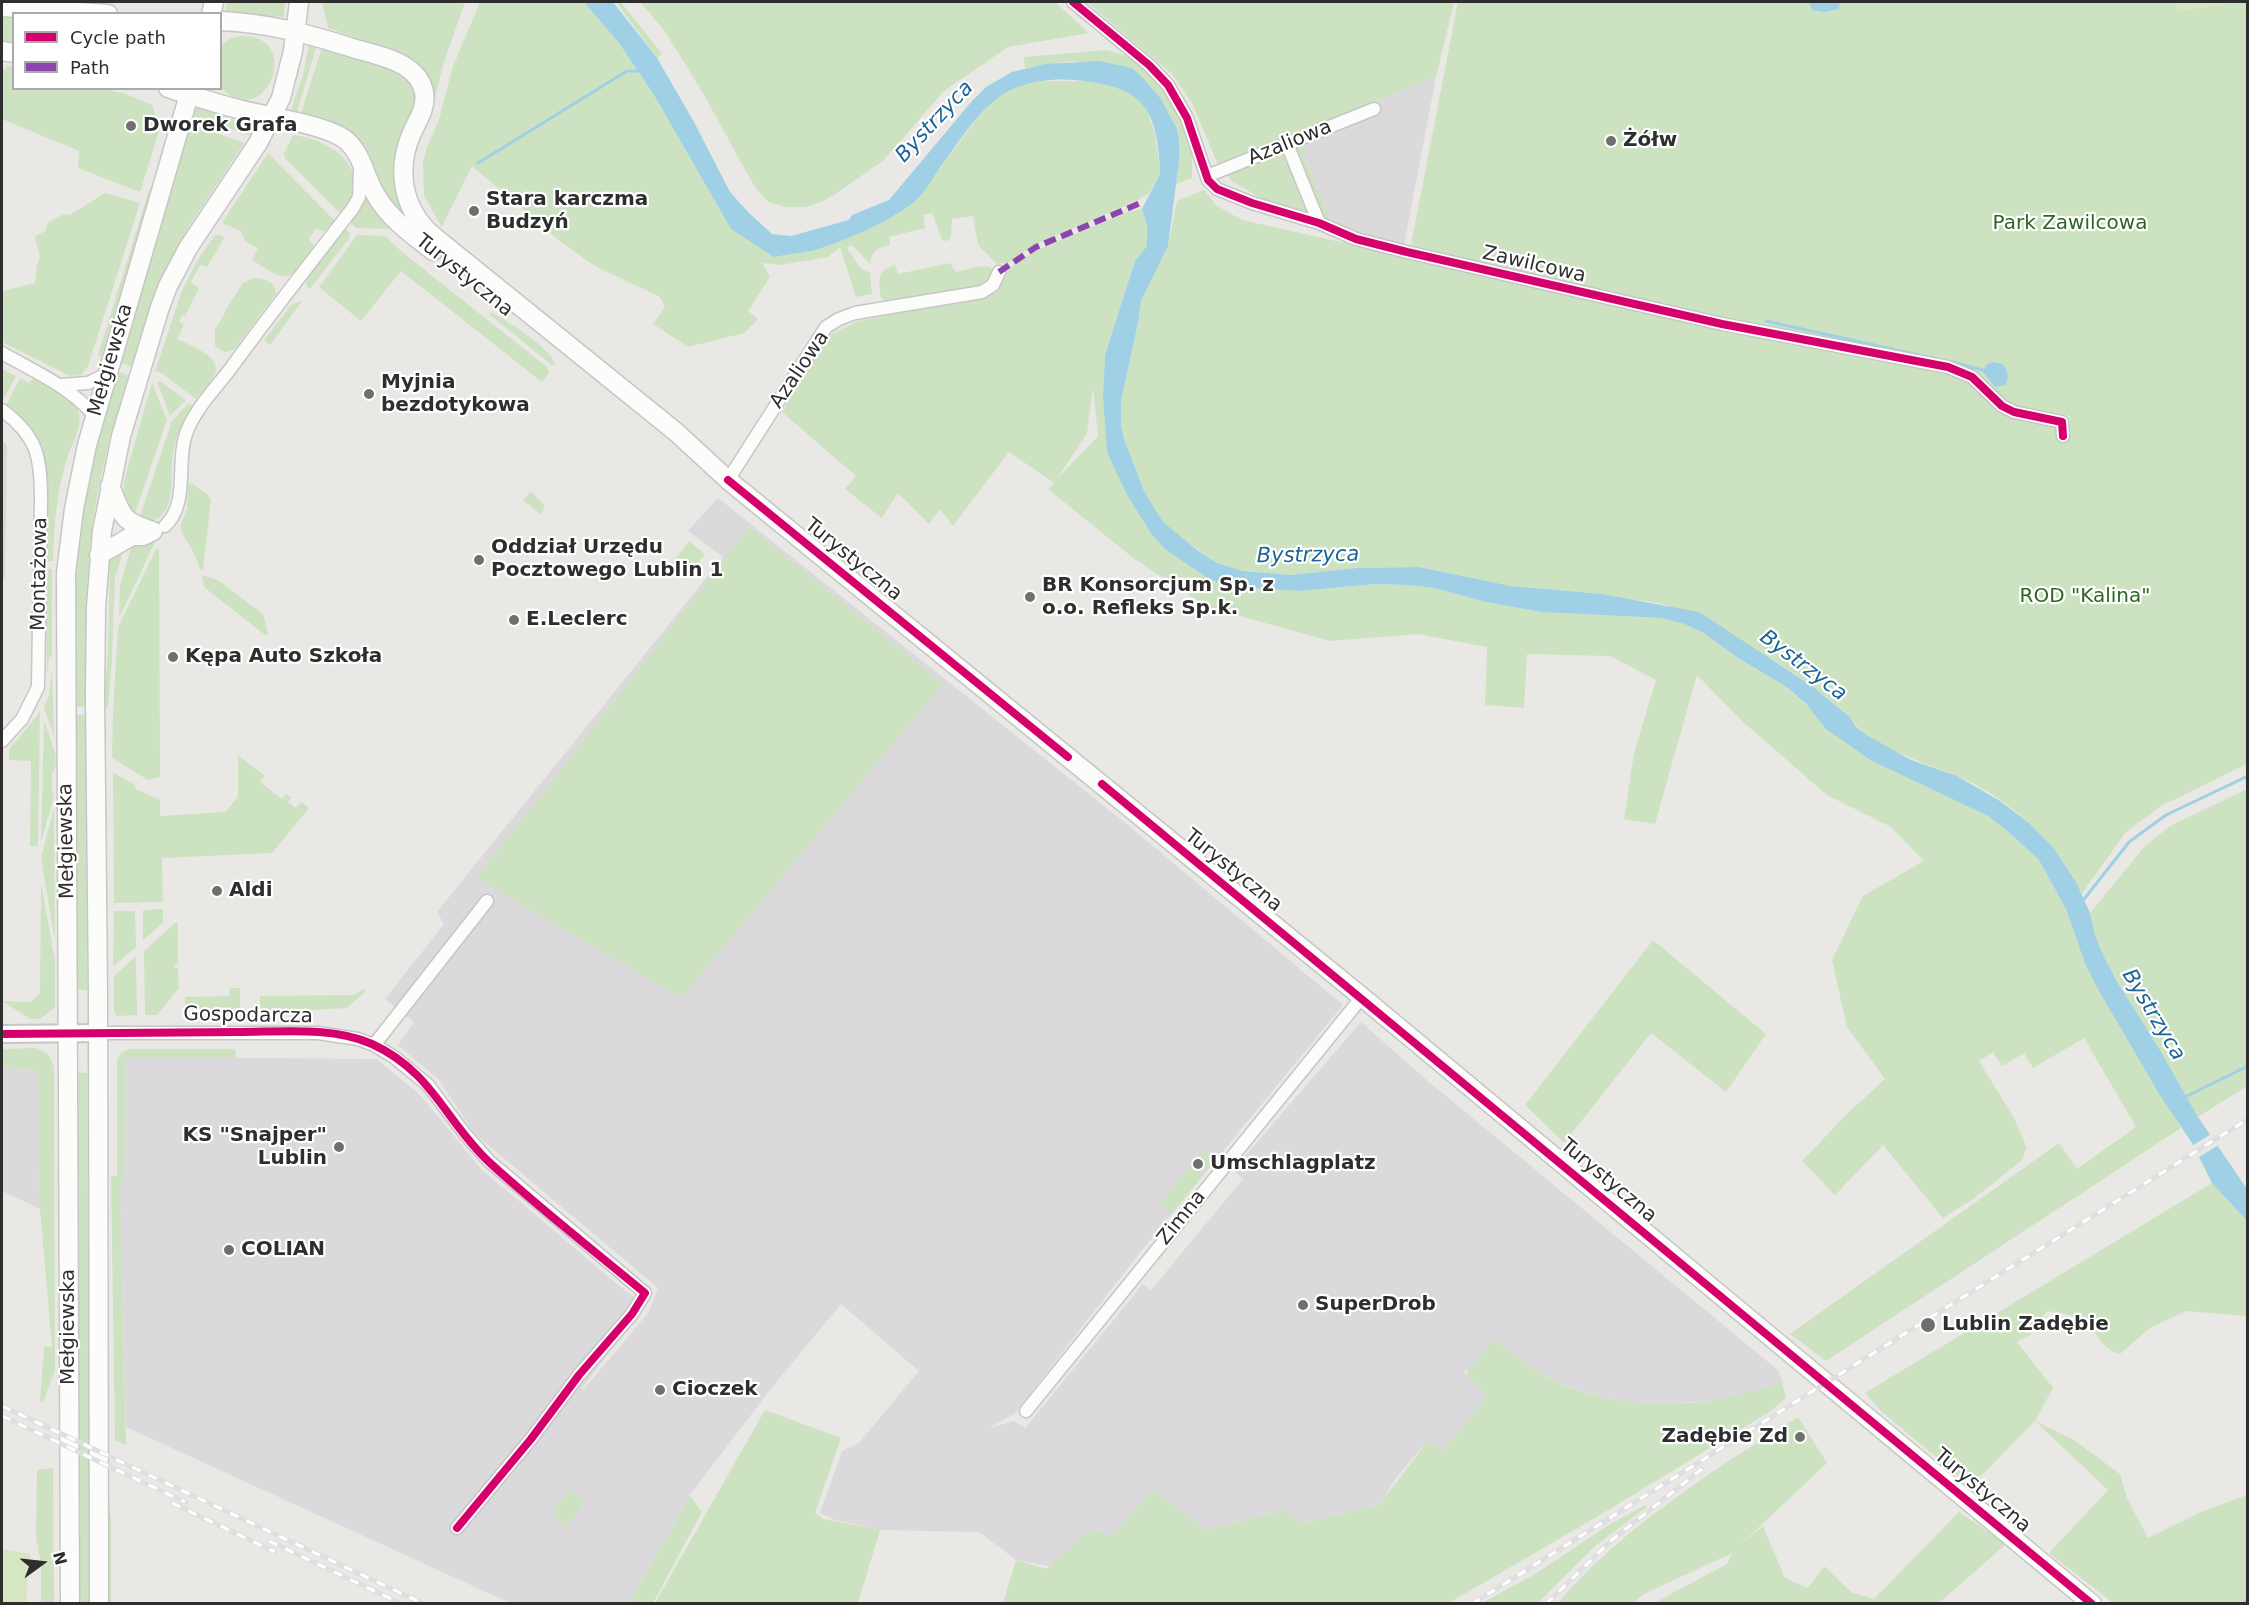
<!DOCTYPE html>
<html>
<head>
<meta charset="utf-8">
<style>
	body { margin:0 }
	#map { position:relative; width:2249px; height:1605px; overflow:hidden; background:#eae8e5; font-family:"DejaVu Sans",sans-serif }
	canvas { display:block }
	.frame { position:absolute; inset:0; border:3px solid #2e2e2e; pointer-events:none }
	.legend { position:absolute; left:12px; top:12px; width:210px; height:78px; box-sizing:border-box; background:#fff; border:2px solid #ababab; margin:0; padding:8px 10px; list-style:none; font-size:18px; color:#2e2e2e }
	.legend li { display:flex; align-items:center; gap:12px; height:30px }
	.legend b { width:30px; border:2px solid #ababab }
	.north { position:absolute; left:12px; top:1533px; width:60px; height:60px; -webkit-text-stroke:4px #fff; paint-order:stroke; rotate:75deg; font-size:16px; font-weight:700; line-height:24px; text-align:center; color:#2e2e2e }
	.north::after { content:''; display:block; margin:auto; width:21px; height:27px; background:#2e2e2e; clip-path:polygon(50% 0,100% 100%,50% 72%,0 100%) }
</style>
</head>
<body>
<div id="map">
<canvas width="2249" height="1605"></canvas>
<div class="frame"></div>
<ul class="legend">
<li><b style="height:8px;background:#d6006c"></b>Cycle path</li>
<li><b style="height:8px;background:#8e44ad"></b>Path</li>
</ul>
<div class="north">N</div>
</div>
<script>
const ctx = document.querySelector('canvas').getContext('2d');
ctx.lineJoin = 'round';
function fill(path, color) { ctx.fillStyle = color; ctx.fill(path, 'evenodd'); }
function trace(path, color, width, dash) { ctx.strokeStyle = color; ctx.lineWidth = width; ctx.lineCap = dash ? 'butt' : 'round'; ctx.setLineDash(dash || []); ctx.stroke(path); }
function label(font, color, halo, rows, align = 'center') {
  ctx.font = font + ' "DejaVu Sans",sans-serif'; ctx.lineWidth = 4.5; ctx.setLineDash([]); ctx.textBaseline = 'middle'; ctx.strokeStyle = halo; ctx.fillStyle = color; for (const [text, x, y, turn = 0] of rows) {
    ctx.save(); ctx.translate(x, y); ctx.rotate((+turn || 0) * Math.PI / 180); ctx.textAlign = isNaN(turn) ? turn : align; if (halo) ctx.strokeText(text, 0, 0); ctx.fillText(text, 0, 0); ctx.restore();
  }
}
const industrial = new Path2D(`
	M1436,77L1404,245L1345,228L1331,220L1303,154L1297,132Z
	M718,498L1123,821L1343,1005L1143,1249L1014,1414L987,1429L1014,1421L1025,1428L1143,1284L1151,1290L1243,1179L1233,1170L1361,1022L1429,1082L1779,1371L1782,1382L1754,1392L1726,1399L1649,1406L1598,1396L1560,1384L1526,1364L1494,1339L1469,1371L1465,1369V1375L1487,1396L1442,1452L1427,1442L1397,1477L1379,1505L1301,1523L1283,1510L1207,1530L1152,1490L1112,1536L1049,1566L1016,1560L979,1532L880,1530L835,1520L820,1513L842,1451L859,1443L919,1371L841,1304L773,1386L692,1492L629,1603H510L126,1427L120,1193L124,1172L126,1057L377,1059L421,1096L481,1169L623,1289L646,1305L581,1389H584L649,1312L658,1288L475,1134L438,1079L398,1045L414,1022L385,999L444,924L437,912L723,557L688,531Z
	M2,1066L38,1071L40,1209L2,1191Z`);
const green = new Path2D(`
	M228,2H285L284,17L224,13Z
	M322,2H465L443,65L431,114L417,149L413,166L415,200L411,171L424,72L416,62L405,55L328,28Z
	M480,2H584L619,43L654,95L731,229L816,249L873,226L894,216L922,193L976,119L992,102L1005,93L1023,85L1043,81H1091L1114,87L1133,94L1146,107L1155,134L1160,168V174L1149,193L1136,201L1034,245L1006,264L1000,263L998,265L978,245L973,216L952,219L951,238L947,241L942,240L932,213L923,215L925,228L889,237L890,245C878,247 872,251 870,264L852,245L847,248L861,269L870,273L872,294L856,297L840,247L828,257L780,265L762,263L770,277L748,311L758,319L744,333L688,347L653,324L665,307L660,297L595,266L561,242L472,166L442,227L424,196L423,163L427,147L439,120L452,69Z
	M616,2H621L662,54L657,58Z
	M640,2H1055L1089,33L1008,47L944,91L884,160L837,193L823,201L806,207H786L768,202L754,186L703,93L664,30Z
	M1087,2H1454L1436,77L1298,132L1306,153L1303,155L1331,220L1274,206L1232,181L1217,162L1192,103L1172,74Z
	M1458,2H2247V764L2161,806L2126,832L2081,895C2060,842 2007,797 1955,775C1925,763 1895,754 1867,736C1859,730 1855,723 1849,716C1838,706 1825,696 1813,687C1769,653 1715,631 1666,605L1648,601L1626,600L1602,594L1511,586L1419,567L1357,568L1291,575L1243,571L1217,563L1180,537L1163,522L1144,491L1124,439L1121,425V401L1138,323L1141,301L1168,246L1177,201L1204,190L1217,206L1242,220L1632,307L1950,372L1974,383L1998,411L2057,426L2067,436L2070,416L2003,403L1976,374L1631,299L1411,245Z
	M2,14H13V45L2,43Z
	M239,36C307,33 265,134 221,88V46L231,38Z
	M309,44L317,45L297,112L291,109L303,75Z
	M322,47L393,71C407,77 413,85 416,100L405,211L401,216L379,184L372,162L361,145L328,122L301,113Z
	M1107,50L1133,58L1150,72L1176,105L1192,150V178L1176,184L1179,162L1176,127L1161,99L1143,78L1132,68L1073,61L1025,68L1024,57Z
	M7,65L13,67L14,88L104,89L123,93L152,105L160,128L140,192L78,168L79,151L2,119V69H6Z
	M193,107L254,126L249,135L191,115Z
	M189,123L244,143L190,225L158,285L131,366L119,363Z
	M293,135C335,140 377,173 340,213L285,158L284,153Z
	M268,153L335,221L324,232L316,228L309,239L314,245L313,249L293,274C280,282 263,266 252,260L258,248L245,241L241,231L224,224L223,221Z
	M150,187L151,191L101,358L98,355Z
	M365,192L392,225L390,229L356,228L350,222L362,204Z
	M105,193L140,203L88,366L81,375L70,376L2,342L3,291L35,283L37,264L40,257L35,237L46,230L47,223L64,214L70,215Z
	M1142,209L1147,225V246L1135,261L1105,355L1103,397L1107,452L1165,549L1300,591L1375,584L1408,585L1434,588L1486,602L1541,612L1661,618L1684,624L1702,632L1735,656L1788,688L1842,740L1870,760L1988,816L2011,834L2039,860L2066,909L2076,938L2120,1027L2181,1128L1826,1361L1790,1334L2059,1143L2077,1169L2136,1127L2084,1038L2033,1068L2024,1053L2002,1066L1993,1052L1979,1061L2014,1118L2027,1148L2021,1161L1973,1199L1943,1218L1883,1145L1835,1195L1802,1161L1849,1112L1885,1079L1847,1027L1832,960L1863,896L1924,861L1891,827L1827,795L1744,723L1697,675L1655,824L1624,819L1634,753L1656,680L1610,656L1527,654L1524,708L1485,705L1487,647L1418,634L1330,641L1207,607L1132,557L1048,489L1054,483L1009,452L953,526L940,509L929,524L898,493L882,518L845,489L856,476L782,412L827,336L858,321L936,306L941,298L992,293L1000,276L1033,252L1127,212ZM1093,387L1098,436L1057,479L1087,433Z
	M345,229L350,233V237L310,289L306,285L307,278Z
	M215,235H220L224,238L207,267L200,265L191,282L199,288L185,316L182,315L179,321L184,325L177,339C189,345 225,357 214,376C210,384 202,391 196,399L163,374L155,371L182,291L197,261Z
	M357,235L385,236L402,252L548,368L549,373L542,382L401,271L361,321L319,287Z
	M950,263L956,272L981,266L990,267L994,273L985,287L972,286L945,293L886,302L881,298C878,281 877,270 895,265L898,274Z
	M254,278C265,278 276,282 276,294L234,350L225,352L215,346V330L230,303L243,283Z
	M302,301L270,345L264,340L291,305Z
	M490,312C505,319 551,348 555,364L552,365L490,315Z
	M2,369L16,376L2,402Z
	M117,371L128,375C113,428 97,481 91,537C85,593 86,650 86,707H73C73,657 72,606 76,555C81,493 99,431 117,371Z
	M20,378L29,383L34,378C49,385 73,393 78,410C84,426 71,445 67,459C56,492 54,527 53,561H46C46,523 55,454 28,424C22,417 12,412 5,408Z
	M160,381L186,400L170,416L157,382Z
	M152,383L167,420L133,519L123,500L124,481Z
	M189,403L193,406C184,421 175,436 173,454C169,483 180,524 138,522L172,421Z
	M191,483L207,494L211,500L203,570L200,569L196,557L181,531V524L187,509L188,485Z
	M531,491L545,506L541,515L523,500Z
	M749,527L943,684L681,998L477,878Z
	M156,540L119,618L120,585L133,541Z
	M689,541L705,554L685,580L669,567Z
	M126,542L115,578L112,657L108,707H103L108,652L110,561L112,555Z
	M157,548L159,550L160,777L148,780L112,758L113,713L118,627Z
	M46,569H52V655L49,658L47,678Z
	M202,575L218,580L263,614L268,635H265L204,587Z
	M52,670L54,737L44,707L49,695Z
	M40,711L38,846H30L31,761L9,760V749L29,726Z
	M73,715H86L87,990L74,989Z
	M44,720L55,753L56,766L52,773V789L54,796L41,843Z
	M238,755L265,776L260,782L282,799L286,794L292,797L288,802L296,808L301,802L309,808L272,853L162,858L163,902L114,903L113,773L134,784L136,789L160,800V816L225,812L238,797Z
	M2247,789V1086L2198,1117L2105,959L2095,936L2090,913L2145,846L2170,826Z
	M54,807L55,940L41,858Z
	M41,883L55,961V1007L40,1019H30L2,1001L31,1002L40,993Z
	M163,909V923L143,940V910Z
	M114,911H135L136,947L113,966Z
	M178,922V963L175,964L174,967L178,968L179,988L157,1015H145L144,951L175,923Z
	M1653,940L1766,1034L1726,1092L1651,1033L1564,1143L1525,1105Z
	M136,956L137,1015L117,1016L114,1012V976Z
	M230,988H240V1008L185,1009V997L229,996Z
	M364,988L365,992L347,1008L260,1013V996L354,995Z
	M36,1048L49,1055L54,1067L55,1371L43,1402H40L44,1346L52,1347L40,1209L38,1071L2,1066V1049Z
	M129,1049H235L236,1058L126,1057L124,1172L120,1193L126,1445L115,1440L111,1176H117V1060L122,1052Z
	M75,1073H87L90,1604L76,1603Z
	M1203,1150L1215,1160L1208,1169L1198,1161L1194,1166L1204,1174L1172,1214L1160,1203Z
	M2212,1183L2247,1221V1316L2186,1311L2150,1328L2120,1354C2105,1351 2098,1335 2088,1325C2077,1315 2062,1313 2047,1311L2031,1334L2017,1342L2053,1388L2035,1421L2074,1440L2120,1474L2127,1498L2148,1538L2201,1512L2247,1495V1603H2113L2049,1553L2108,1490L2035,1421L1982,1475L1967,1483L1882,1412L1865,1393Z
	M1494,1339C1515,1355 1535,1371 1558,1383C1566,1387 1576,1389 1584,1392C1652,1413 1716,1405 1782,1382L1786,1398L1771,1411L1600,1515L1449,1603H1003L1016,1560L1046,1569L1090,1530L1112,1536L1152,1490L1207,1530L1283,1510L1302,1523L1379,1505L1428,1441L1442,1452L1487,1396L1465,1375Z
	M765,1410L841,1438L815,1513L824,1519L880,1530L858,1603H655Z
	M1798,1417L1827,1463L1740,1545L1763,1526L1785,1578L1808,1588L1824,1566L1851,1592L1874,1599L1959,1512L2006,1544L1939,1603H1654L1727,1564L1732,1553L1644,1594L1633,1603L1557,1604C1620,1529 1715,1469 1798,1417Z
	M53,1468L54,1603H41V1567L36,1535L37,1470Z
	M569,1490L584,1501L566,1528L552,1513Z
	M107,1494L111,1519V1604L107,1603Z
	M690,1496L702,1512L653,1603H629Z
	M1645,1505L1647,1507L1595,1546L1538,1603H1482L1537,1573L1607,1526Z`);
const pitch = new Path2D(`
	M2176,2H2248L2178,11Z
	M2,1549L30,1554L26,1603H2Z`);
const plaza = new Path2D(`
	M2,440L5,442L7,446L5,579H2Z`);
const water = new Path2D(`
	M584,2H613L657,58L694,122L730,192L748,212L772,234L791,236L849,220L852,215L889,200L972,101L986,87L1012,72L1045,64L1099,61L1132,68L1143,78L1161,99L1176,127L1179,139V162L1168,246L1141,301L1138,323L1121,401V425L1124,439L1144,491L1163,522L1197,550L1217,563L1243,571L1291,575L1357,568L1419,567L1511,586L1602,594L1699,612L1812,686L1850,717L1856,727L1868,736L1911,760L1957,776L2000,801L2029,823L2053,847L2076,882L2090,913L2095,936L2105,959L2120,986L2161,1052L2198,1117L2247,1189V1221L2212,1183L2192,1143L2161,1097L2099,991L2085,963L2066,909L2039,860L2011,834L1988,816L1870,760L1826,729L1806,704L1788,688L1735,656L1702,632L1684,624L1661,618L1541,612L1486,602L1434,588L1408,585L1375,584L1300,591L1229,586L1209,579L1165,549L1151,533L1127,495L1107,452L1103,397L1105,355L1135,261L1147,246V225L1142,209L1160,174V168C1157,126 1152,95 1106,85C1069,76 1023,76 993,102C972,119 957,145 941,166C932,179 923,196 910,205C887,223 843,241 815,250C802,253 788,254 774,257L731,229L654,95L619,43Z
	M1808,2H1841L1838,9L1825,12L1813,10Z
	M1993,362L2003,364C2008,372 2009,377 2006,385L1995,387L1983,372L1986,365Z`);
const pier = new Path2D(`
	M2213,1133L2220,1144L2196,1159L2190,1147Z`);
const stream = new Path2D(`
	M478,163L627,71H639
	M1766,321L1937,359
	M1952,362L1986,371
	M2081,903L2129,842L2166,815L2248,776
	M2185,1097L2248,1066
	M2243,1604L2248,1600`);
const minor = new Path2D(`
	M1073,2L1149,65L1168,85L1187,118L1208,180L1217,189L1252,203L1319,223L1356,239L1407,252L1722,324L1948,367L1972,377L2002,406L2014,412L2062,422L2063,436
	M1287,144L1319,223
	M1207,176L1374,109
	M2,353C35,372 69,386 94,415
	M61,385L88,383L107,374
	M2,410C37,436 41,456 41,499L38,687L22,719L2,741
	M728,480L826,327L839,319L855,313L982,292L993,285L999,272
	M165,526C190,502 175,462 187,431C196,408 216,388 231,368C270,314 312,261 353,208L359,197L360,171L362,170
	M98,1033H318L358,1039L374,1045L394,1057L428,1085L465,1134L489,1161L645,1293L632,1314L579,1375L531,1439L457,1528
	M374,1045L487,901
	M1026,1411L1362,997`);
const tertiary = new Path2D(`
	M2,1034L98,1033`);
const secondary = new Path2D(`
	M2,7L108,14
	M211,14L214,2
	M220,21C269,23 313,35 359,50C374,54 392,58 406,67C415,73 422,81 424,92C427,108 417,121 411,135C396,171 403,209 432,235L676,432L728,480L1362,997L2092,1604
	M2,51L14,53
	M168,88C193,96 217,104 242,110C269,117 329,125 347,141C364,157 365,179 377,197C391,220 413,235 433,251
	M99,555L132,536H143L153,531C120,521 123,516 110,486
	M70,1604L66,573L74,509L87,445L191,88
	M99,1604L98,996L95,694L96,607L102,531L121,436L160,307L168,286L188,248L258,143L281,98L293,51L299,2`);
const rail = new Path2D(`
	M2,1406L424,1604
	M2,1416L185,1502
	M172,1503L275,1552
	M269,1541L402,1604
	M1472,1604L2248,1119
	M1546,1604L1613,1539L1702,1469`);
const quiet = new Path2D(`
	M999,272L1036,247L1143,202`);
const cycleway = new Path2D(`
	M1073,2L1149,65L1168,85L1187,118L1208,180L1217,189L1252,203L1319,223L1356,239L1407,252L1722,324L1948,367L1972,377L2002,406L2014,412L2062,422L2063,436
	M728,480L1068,757
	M1102,784L2092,1604
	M2,1034C80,1034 159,1032 237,1032C280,1032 332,1026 372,1044C433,1072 445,1121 489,1162C539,1208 593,1250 645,1293L632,1314L579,1375L531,1439L457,1528`);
const markers = [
	[131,126,6,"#706f6e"],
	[1611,141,6,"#706f6e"],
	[474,211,6,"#706f6e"],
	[369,394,6,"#706f6e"],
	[479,560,6,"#706f6e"],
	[1030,597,6,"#706f6e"],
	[514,620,6,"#706f6e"],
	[173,657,6,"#706f6e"],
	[217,891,6,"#706f6e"],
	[339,1147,6,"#706f6e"],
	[1198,1164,6,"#706f6e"],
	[229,1250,6,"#706f6e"],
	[1303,1305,6,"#706f6e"],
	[1928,1325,8,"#706f6e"],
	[660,1390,6,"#706f6e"],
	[1800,1437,6,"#706f6e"]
];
const poiNames = [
	["Dworek Grafa",143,126],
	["Żółw",1623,141],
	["Stara karczma",486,200],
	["Budzyń",486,223],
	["Myjnia",381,383],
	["bezdotykowa",381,406],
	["Oddział Urzędu",491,548],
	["Pocztowego Lublin 1",491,571],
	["BR Konsorcjum Sp. z",1042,586],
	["o.o. Refleks Sp.k.",1042,609],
	["E.Leclerc",526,620],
	["Kępa Auto Szkoła",185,657],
	["Aldi",229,891],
	["KS \"Snajper\"",327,1136,"right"],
	["Lublin",327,1159,"right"],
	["Umschlagplatz",1210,1164],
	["COLIAN",241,1250],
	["SuperDrob",1315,1305],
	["Lublin Zadębie",1942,1325],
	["Cioczek",672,1390],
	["Zadębie Zd",1788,1437,"right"]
];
const streetNames = [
	["Azaliowa",1290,143,-22],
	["Zawilcowa",1534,265,13],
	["Turystyczna",464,276,39],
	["Mełgiewska",111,360,-74],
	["Azaliowa",800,370,-56],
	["Turystyczna",853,560,39],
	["Montażowa",40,574,-89],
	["Mełgiewska",67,841,-91],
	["Turystyczna",1233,871,39],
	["Gospodarcza",248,1016,1],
	["Turystyczna",1608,1181,40],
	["Zimna",1182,1218,-51],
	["Mełgiewska",69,1327,-90],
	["Turystyczna",1982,1491,40]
];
const parkNames = [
	["Park Zawilcowa",2070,224],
	["ROD \"Kalina\"",2085,597]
];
const waterNames = [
	["Bystrzyca",935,122,-47],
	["Bystrzyca",1308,556,-1],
	["Bystrzyca",1803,666,37],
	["Bystrzyca",2153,1015,59]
];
fill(industrial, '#dbd9db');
fill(green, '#cde2c1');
fill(pitch, '#d5e6c0');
fill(plaza, '#dad8d5');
fill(water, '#9fd0e5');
fill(pier, '#eae8e5');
trace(stream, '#9fd0e5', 3);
trace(minor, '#c7c6c7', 15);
trace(tertiary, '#c7c6c7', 20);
trace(secondary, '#c7c6c7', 21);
trace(minor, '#fcfcfb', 12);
trace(tertiary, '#fcfcfb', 16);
trace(secondary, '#fcfcfb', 18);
trace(rail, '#dfdfe1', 5);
trace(rail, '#fff', 3, [9]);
trace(quiet, '#8e44ad', 6, [12, 6]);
trace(cycleway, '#d6006c', 8);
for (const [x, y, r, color] of markers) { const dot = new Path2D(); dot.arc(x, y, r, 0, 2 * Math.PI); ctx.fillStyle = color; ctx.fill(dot); trace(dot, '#fff', 2); }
label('bold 20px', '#2e2e2e', '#fff', poiNames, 'left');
label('20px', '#2e2e2e', '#fff', streetNames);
label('20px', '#2d6622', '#fff', parkNames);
label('italic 21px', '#1a6595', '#fff', waterNames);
</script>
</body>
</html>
